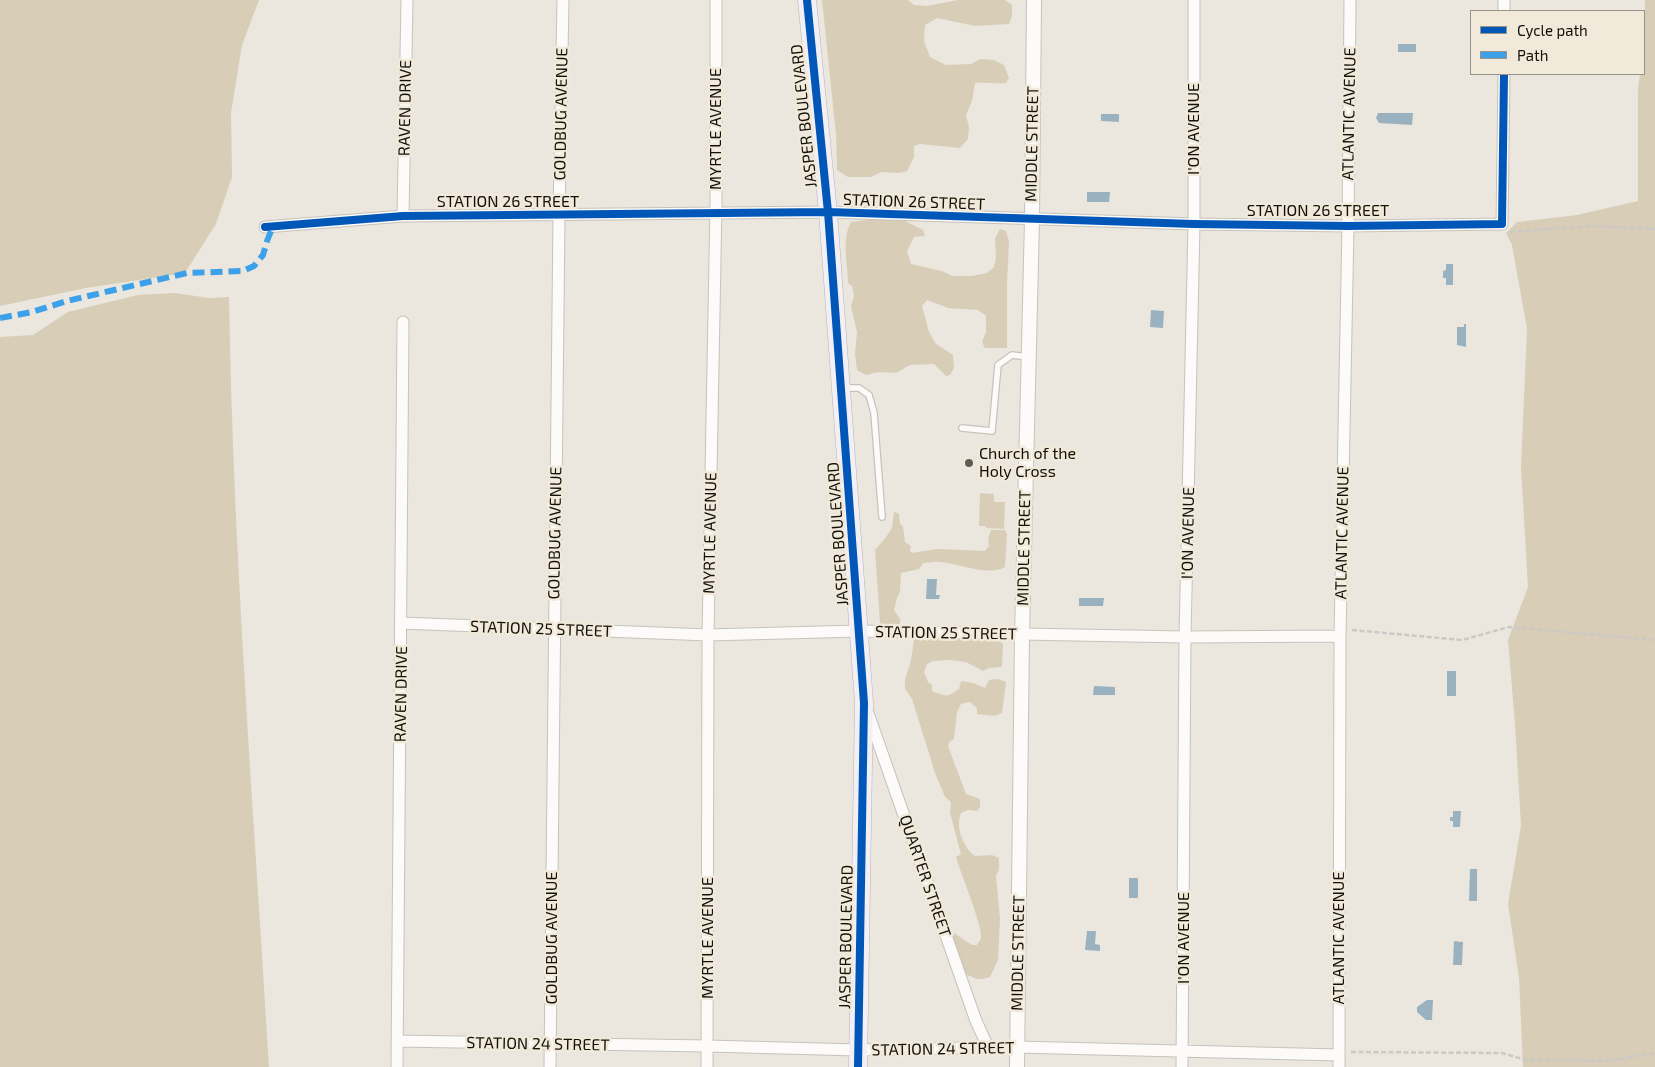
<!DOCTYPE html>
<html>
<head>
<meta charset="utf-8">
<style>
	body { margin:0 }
	#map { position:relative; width:1655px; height:1067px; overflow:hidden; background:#ebe7df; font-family:"Exo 2",sans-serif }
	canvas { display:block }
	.legend { position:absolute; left:1470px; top:10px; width:175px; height:65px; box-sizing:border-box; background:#f1e9d9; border:1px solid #999387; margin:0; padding:6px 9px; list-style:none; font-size:15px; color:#14110b }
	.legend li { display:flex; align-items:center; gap:10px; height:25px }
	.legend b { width:25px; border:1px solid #999387 }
</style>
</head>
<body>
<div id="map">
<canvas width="1655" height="1067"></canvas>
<ul class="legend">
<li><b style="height:6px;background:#0057b8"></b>Cycle path</li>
<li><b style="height:6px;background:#3da1e9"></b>Path</li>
</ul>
</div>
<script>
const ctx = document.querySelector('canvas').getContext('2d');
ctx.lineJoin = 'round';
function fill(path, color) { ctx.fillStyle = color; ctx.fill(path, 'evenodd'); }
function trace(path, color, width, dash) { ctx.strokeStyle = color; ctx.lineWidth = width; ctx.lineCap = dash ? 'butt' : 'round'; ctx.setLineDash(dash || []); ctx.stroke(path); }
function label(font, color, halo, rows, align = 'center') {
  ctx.font = font + ' "Exo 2",sans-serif'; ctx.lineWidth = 5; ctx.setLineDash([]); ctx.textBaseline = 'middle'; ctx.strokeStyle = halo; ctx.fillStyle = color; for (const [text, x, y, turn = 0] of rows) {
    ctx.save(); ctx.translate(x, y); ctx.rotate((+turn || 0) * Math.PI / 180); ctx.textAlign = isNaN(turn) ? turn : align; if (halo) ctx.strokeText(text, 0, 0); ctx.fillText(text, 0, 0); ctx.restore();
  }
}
const green = new Path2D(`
	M0,0H259L242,45L231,113L232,177L216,224L185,273L86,288L0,306Z
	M822,0H908L914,5L927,6L958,0H1005L1012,5V16L1009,24L975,26L937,18L925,25L924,41L930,57L946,65L971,64L980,59L994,60L1004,65L1009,78L1006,83C996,84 986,82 975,83L972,101L966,115L969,127L968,139L960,148L920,144L914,146V157L907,171L899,173L881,172L871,177H848L837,170L836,135Z
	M1645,0H1655V1067H1523L1519,978L1508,904L1521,826L1515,724L1508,640L1528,587L1521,467L1527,329L1512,245L1506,233L1517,222L1577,215L1638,201V89L1640,74H1644Z
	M881,218L903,220L923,230L925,236L914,237L907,251L911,264L942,271L952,276H972L987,273L994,267L996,259L995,238L1000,229L1006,231L1009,241L1007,284V348H985L982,342L986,332V316L978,310L948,308L927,300L922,306L929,332L936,344L953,355L954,368L950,375L946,376L934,364L910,365L896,373L878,372L866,375L857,370L855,355L857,332L851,306L854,296L852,286L848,283C848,262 841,241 851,222Z
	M175,293L209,298L229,297C233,554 254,811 269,1067H0V337L33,335L68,312L138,295Z
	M980,493L994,494V502H1005L1004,529L986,528V526H979Z
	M894,512L899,514L900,524L903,526L905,542L911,546L910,551L912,553L937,549L985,551L989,546L988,538L991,530H1005L1007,534L1005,567C986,577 959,563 939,562C934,561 928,563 923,563L919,569L901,573L900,592L897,598L894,610L900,619V627L887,629L880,623L875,550L886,537L892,528Z
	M918,636L997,639L1003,644L1002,667L989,668L983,671L966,662L949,660L933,661L927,664L924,672L928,682L932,685V691C945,696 947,698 959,689L961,681L973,683L985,688L989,680L998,679L1006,682L1002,713L995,716L977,714V708L970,702L961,704L957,712L954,739L950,741L948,746L966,794L980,799V807L977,811L968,810L961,813C955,827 963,847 975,856L992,855L999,858V870L996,875L1000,919L998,960L990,977L982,979H977L965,974L960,958L952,939L954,933L972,945H977C978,943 980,941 981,938C983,927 960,872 956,857L961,854L950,813L951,802L945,797L935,773L912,699L905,689V680L911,660L914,640Z`);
const water = new Path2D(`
	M1398,44H1416V52H1398Z
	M1378,113H1413L1412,125L1379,123L1376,118Z
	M1101,114H1119V122L1101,121Z
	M1087,192H1110L1109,202H1087Z
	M1446,264H1453V285H1446V278H1443V271L1446,270Z
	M1151,310L1164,311L1163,328L1150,327Z
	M1464,324H1466V347L1457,345V327H1464Z
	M927,579H937L936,595H940L939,599H926Z
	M1079,598H1104L1103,606H1079Z
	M1447,671H1456V696H1447Z
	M1094,686L1115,687V695H1093Z
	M1453,811H1461L1460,827H1453V821H1450V817H1453Z
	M1470,869H1477V901H1469Z
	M1129,878H1138V898H1129Z
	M1087,931H1096L1095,944L1100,945V951L1085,950Z
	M1454,941L1463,942L1462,965H1453Z
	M1427,1000H1433L1432,1020H1426L1417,1012V1007Z`);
const path = new Path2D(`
	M1510,232L1593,226L1655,229
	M1352,630L1462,640L1509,627L1655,640
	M1351,1052L1502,1053L1526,1060L1608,1061L1655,1053`);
const service = new Path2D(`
	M843,388H859L869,395L874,413L882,517
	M962,428L992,431L998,365L1012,355L1029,357`);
const minor = new Path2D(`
	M1504,11V0
	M403,216L407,0
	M265,227L403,216L828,212L1194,224L1348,226L1502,224L1504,74
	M401,623L708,635L859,631L1185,637L1340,636
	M868,713L976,1021L988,1047
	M397,1041L708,1046L858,1050L1017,1047L1339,1055
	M397,1067L403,322
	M550,1067L559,215L563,0
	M707,1067L708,635L716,205V0
	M1182,1067L1185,637L1194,224V0
	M1339,1067L1340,636L1348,226L1350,0`);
const tertiary = new Path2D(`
	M1017,1067L1022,635L1032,220L1034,0`);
const primary = new Path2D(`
	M807,0L828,212L864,703L858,1067`);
const quiet = new Path2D(`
	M0,318L32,312L67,301L187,273L243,271L254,266L263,255L267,241L273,226`);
const cycleway = new Path2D(`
	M807,0L828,212L864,703L858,1067
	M265,227L403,216L828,212L1194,224L1348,226L1502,224L1504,74`);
const markers = [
	[969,463,5,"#5f5c55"]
];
const streetNames = [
	["RAVEN DRIVE",405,108,-89],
	["GOLDBUG AVENUE",561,114,-89],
	["ATLANTIC AVENUE",1349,114,-89],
	["JASPER BOULEVARD",804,116,-96],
	["MYRTLE AVENUE",716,129,-90],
	["I'ON AVENUE",1194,129,-90],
	["MIDDLE STREET",1032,144,-89],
	["STATION 26 STREET",508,202],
	["STATION 26 STREET",914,202,2],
	["STATION 26 STREET",1318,211],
	["GOLDBUG AVENUE",555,533,-89],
	["MYRTLE AVENUE",710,533,-89],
	["I'ON AVENUE",1188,533,-89],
	["ATLANTIC AVENUE",1342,533,-89],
	["JASPER BOULEVARD",838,534,-94],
	["MIDDLE STREET",1024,548,-89],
	["STATION 25 STREET",541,629,2],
	["STATION 25 STREET",946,633,1],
	["RAVEN DRIVE",401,694,-89],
	["QUARTER STREET",925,876,71],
	["JASPER BOULEVARD",846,937,-89],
	["GOLDBUG AVENUE",552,938,-90],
	["MYRTLE AVENUE",708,938,-90],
	["I'ON AVENUE",1184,938,-90],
	["ATLANTIC AVENUE",1339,938,-90],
	["MIDDLE STREET",1018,953,-89],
	["STATION 24 STREET",538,1044,1],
	["STATION 24 STREET",943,1049,-1]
];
const poiNames = [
	["Church of the",979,454],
	["Holy Cross",979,472]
];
fill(green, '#d8cdb7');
fill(water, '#9ab2c0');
trace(service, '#c6c3bc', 8);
trace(minor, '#c6c3bc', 13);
trace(tertiary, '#c6c3bc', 16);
trace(primary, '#b7b3b7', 19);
trace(path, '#cbc9c7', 2.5, [5, 2.5]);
trace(service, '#fcfbfa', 5.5);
trace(minor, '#fcfbfa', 11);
trace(tertiary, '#fcfbfa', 14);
trace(primary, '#f2f0f4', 18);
trace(quiet, '#3da1e9', 6, [12, 6]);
trace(cycleway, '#0057b8', 8);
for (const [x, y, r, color] of markers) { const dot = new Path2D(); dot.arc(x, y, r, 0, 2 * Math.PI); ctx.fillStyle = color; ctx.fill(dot); trace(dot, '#f1e9d9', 2); }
label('16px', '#14110b', '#f1e9d9', streetNames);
label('16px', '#14110b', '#f1e9d9', poiNames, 'left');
</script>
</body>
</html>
